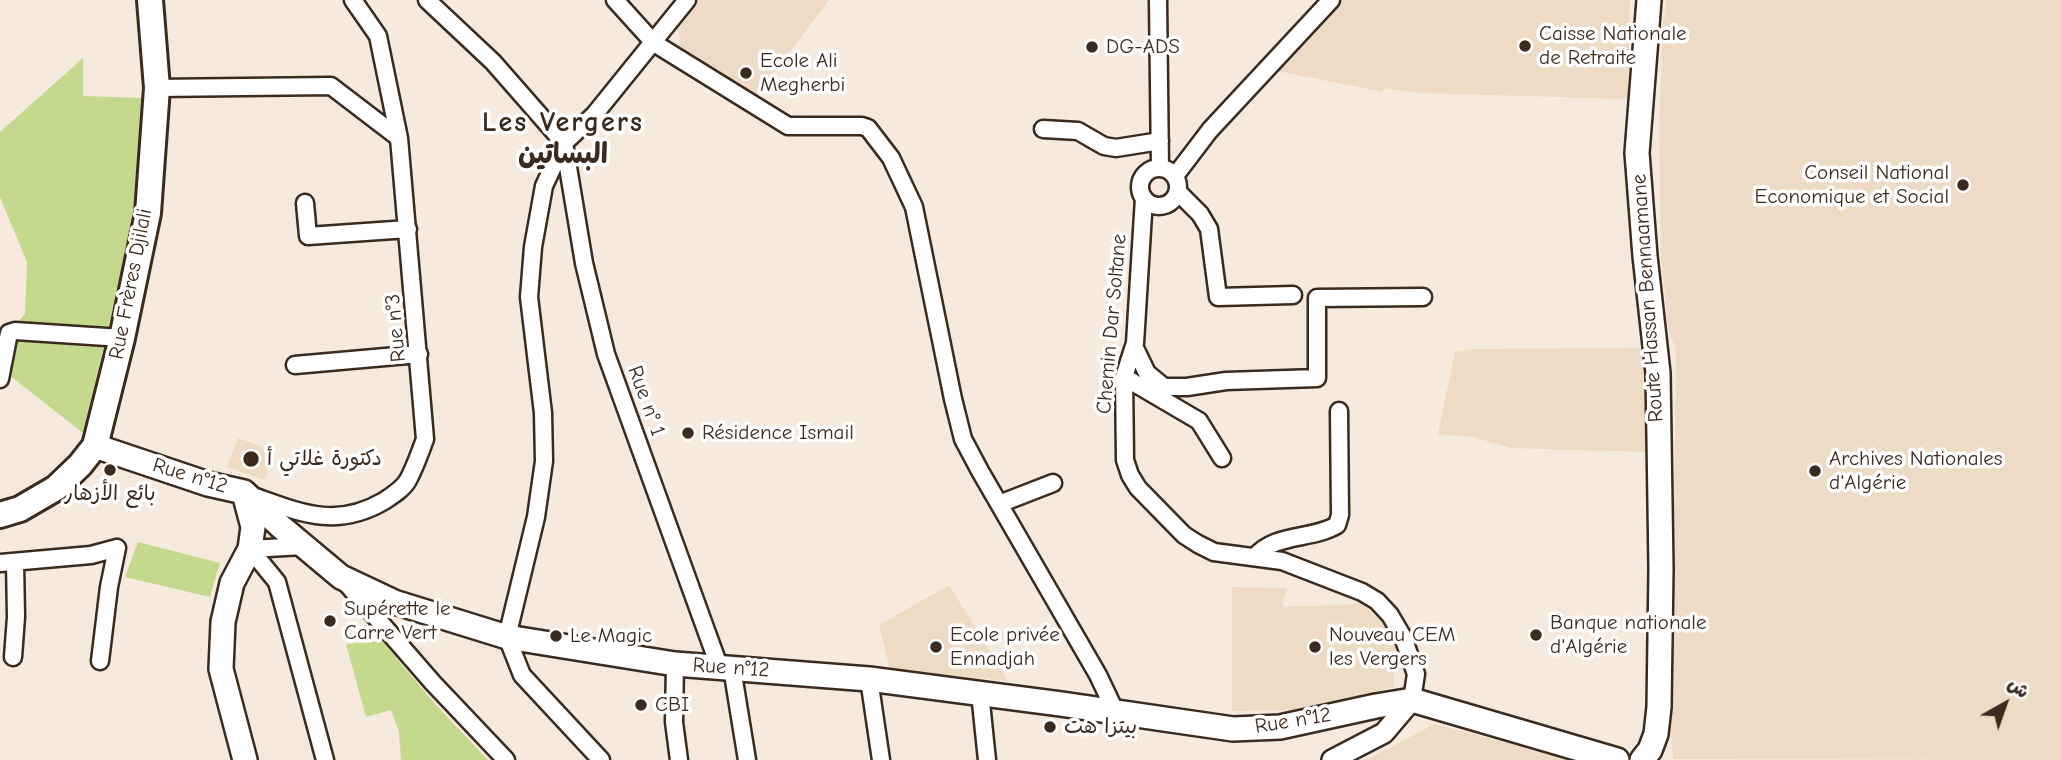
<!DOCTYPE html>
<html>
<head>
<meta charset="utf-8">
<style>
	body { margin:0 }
	#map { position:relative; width:2061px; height:760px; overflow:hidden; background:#f5eadd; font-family:"Comic Neue","Playpen Sans Arabic",sans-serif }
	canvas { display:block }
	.north { position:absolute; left:1970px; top:669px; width:70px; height:70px; -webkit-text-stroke:5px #fff; paint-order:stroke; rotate:40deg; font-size:19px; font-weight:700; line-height:28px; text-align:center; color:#3b2a1e }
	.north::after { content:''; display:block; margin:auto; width:24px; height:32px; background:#3b2a1e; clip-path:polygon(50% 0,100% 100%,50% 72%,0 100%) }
</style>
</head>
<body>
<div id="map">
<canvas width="2061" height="760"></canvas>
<div class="north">ش</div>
</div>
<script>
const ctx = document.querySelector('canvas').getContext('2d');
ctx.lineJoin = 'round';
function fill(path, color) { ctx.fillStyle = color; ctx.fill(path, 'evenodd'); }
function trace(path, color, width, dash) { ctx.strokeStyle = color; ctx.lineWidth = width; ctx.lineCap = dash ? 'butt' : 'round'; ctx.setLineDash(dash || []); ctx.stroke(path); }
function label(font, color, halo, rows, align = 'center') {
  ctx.font = font + ' "Comic Neue","Playpen Sans Arabic",sans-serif'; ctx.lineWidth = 7; ctx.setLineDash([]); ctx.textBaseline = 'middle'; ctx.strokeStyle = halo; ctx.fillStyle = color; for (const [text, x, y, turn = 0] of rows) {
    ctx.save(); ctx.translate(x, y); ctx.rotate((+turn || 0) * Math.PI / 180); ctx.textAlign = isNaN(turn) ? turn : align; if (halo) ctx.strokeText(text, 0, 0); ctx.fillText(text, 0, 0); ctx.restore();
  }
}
const built = new Path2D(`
	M698,0H829L754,99L681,47L678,25Z
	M1343,0H1630L1628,99L1421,93L1383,88V92L1277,71Z
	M1666,0H2061V760L1673,759L1671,733L1676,360L1675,348L1668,327L1661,255L1659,126L1663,22Z
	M1643,348L1649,452L1511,448L1473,437L1438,434L1455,352L1473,349Z
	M238,438L274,451L264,480L227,467Z
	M949,585L1008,681L890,669L879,625Z
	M1232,587L1288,588L1282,602L1284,607L1347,605L1361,602L1387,628L1406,666L1394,673V687L1306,710L1232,711Z
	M1435,724L1570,760H1366Z`);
const green = new Path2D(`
	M83,58V96L144,98C141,211 109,323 83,433L0,368V328H12L25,314L27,262L0,197V132Z
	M138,542L220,563L210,597L125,577Z
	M382,641L435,704L488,760H401L399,732L391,710L366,717L346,644Z`);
const minor = new Path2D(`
	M427,0L493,62L564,143
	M615,0L654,43L788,126H862L868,128L891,158L914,207L953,399L963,439L980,471L1098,675L1116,713
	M1158,0L1160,168
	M157,88L331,86L399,138
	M1043,129L1078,131L1104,146L1116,148L1160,141
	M564,143L584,263L606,354L719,666
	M1140 187a19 19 0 1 1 38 0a19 19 0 1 1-38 0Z
	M1175,176L1210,130L1331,0
	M1178,192L1200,214L1209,229L1218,297L1293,295
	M1144,198L1135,343L1124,377L1125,460L1130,475L1138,488L1184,535L1198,544L1214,552L1282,561L1362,592L1377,601L1390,615L1403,637L1416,674L1412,700
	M305,203L308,236L408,229
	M1134,346L1147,373L1164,387H1187L1226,381L1317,378V298L1423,297
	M295,365L419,354
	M1124,377L1199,421L1222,458
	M0,379L9,333L15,331L122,338
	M253,496C301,513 336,529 384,501C393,495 403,489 408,480C415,467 420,453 425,439L399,138L378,36L353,0
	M999,504L1053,483
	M250,549L277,582L325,760
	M250,549L303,546
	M1255,557C1274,533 1312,540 1337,525L1340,515L1339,411
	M0,563L91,555L117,548
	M346,583L433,683L506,760
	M13,657L16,617L15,562
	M100,661L109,587L117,548
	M675,664L674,722L679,760
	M732,668L747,760
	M869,679L881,760
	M980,693L987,760
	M601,760L522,675L507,637L536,517L544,461L543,413L529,297L533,247L544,186L564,143L594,115L687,0`);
const tertiary = new Path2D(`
	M1332,760L1384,733L1412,700`);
const secondary = new Path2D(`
	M95,446L208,484L244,492L280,526L341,577L394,602L507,637L675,664L869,679L1061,704L1233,729L1280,727L1376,706L1412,700L1617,760
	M244,493L253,527L250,549L232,583L223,622L221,669L245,760
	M1642,760L1650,750L1656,734L1659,707L1661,569L1658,373L1645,256L1637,153L1649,0`);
const primary = new Path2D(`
	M0,515L20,509L56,488L80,465L95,446L122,338L148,213L157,88L150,0`);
const markers = [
	[1525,46,7,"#3b2a1e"],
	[1092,47,7,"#3b2a1e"],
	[746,73,7,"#3b2a1e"],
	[1963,185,7,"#3b2a1e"],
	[688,433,7,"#3b2a1e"],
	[251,459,9,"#3b2a1e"],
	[110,470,7,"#3b2a1e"],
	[1815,471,7,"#3b2a1e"],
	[330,621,7,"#3b2a1e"],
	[1536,635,7,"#3b2a1e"],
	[556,636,7,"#3b2a1e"],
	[936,647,7,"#3b2a1e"],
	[1315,647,7,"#3b2a1e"],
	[641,705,7,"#3b2a1e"],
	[1050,727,7,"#3b2a1e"]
];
const poiNames = [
	["Caisse Nationale",1539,34],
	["de Retraite",1539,58],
	["DG-ADS",1106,47],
	["Ecole Ali",760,61],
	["Megherbi",760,85],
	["Conseil National",1949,173,"right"],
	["Economique et Social",1949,197,"right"],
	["Résidence Ismail",702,433],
	["دكتورة غلاتي أ",267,459],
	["Archives Nationales",1829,459],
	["d'Algérie",1829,483],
	["بائع الأزهار",110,494,"center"],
	["Supérette le",344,609],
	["Carre Vert",344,633],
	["Banque nationale",1550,623],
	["d'Algérie",1550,647],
	["Ecole privée",950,635],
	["Ennadjah",950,659],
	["Nouveau CEM",1329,635],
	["les Vergers",1329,659],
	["Le Magic",570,636],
	["CBI",655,705],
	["بيتزا هت",1064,727]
];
const streetNames = [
	["Rue Frères Djilali",131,284,-79],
	["Route Hassan Bennaamane",1648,298,-94],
	["Chemin Dar Soltane",1112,324,-85],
	["Rue n°3",396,328,-95],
	["Rue n° 1",646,401,70],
	["Rue n°12",190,476,17],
	["Rue n°12",731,668,4],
	["Rue n°12",1293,721,-9]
];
const districtNames = [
	["Les Vergers",563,123],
	["البساتين",563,155]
];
fill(built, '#eedbc5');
fill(green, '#c4d98e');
trace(minor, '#3b2a1e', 21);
trace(tertiary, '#3b2a1e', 24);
trace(secondary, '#3b2a1e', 28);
trace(primary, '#3b2a1e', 30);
trace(minor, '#fff', 16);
trace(tertiary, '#fff', 19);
trace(secondary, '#fff', 23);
trace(primary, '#fff', 24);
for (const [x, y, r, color] of markers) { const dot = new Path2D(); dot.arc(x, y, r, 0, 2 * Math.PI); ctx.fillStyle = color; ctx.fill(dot); trace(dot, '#fff', 2.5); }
label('21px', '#3b2a1e', '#fff', poiNames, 'left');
label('21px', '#3b2a1e', '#fff', streetNames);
ctx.letterSpacing = '2px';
label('bold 28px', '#3b2a1e', '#fff', districtNames);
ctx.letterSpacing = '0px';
</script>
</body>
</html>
